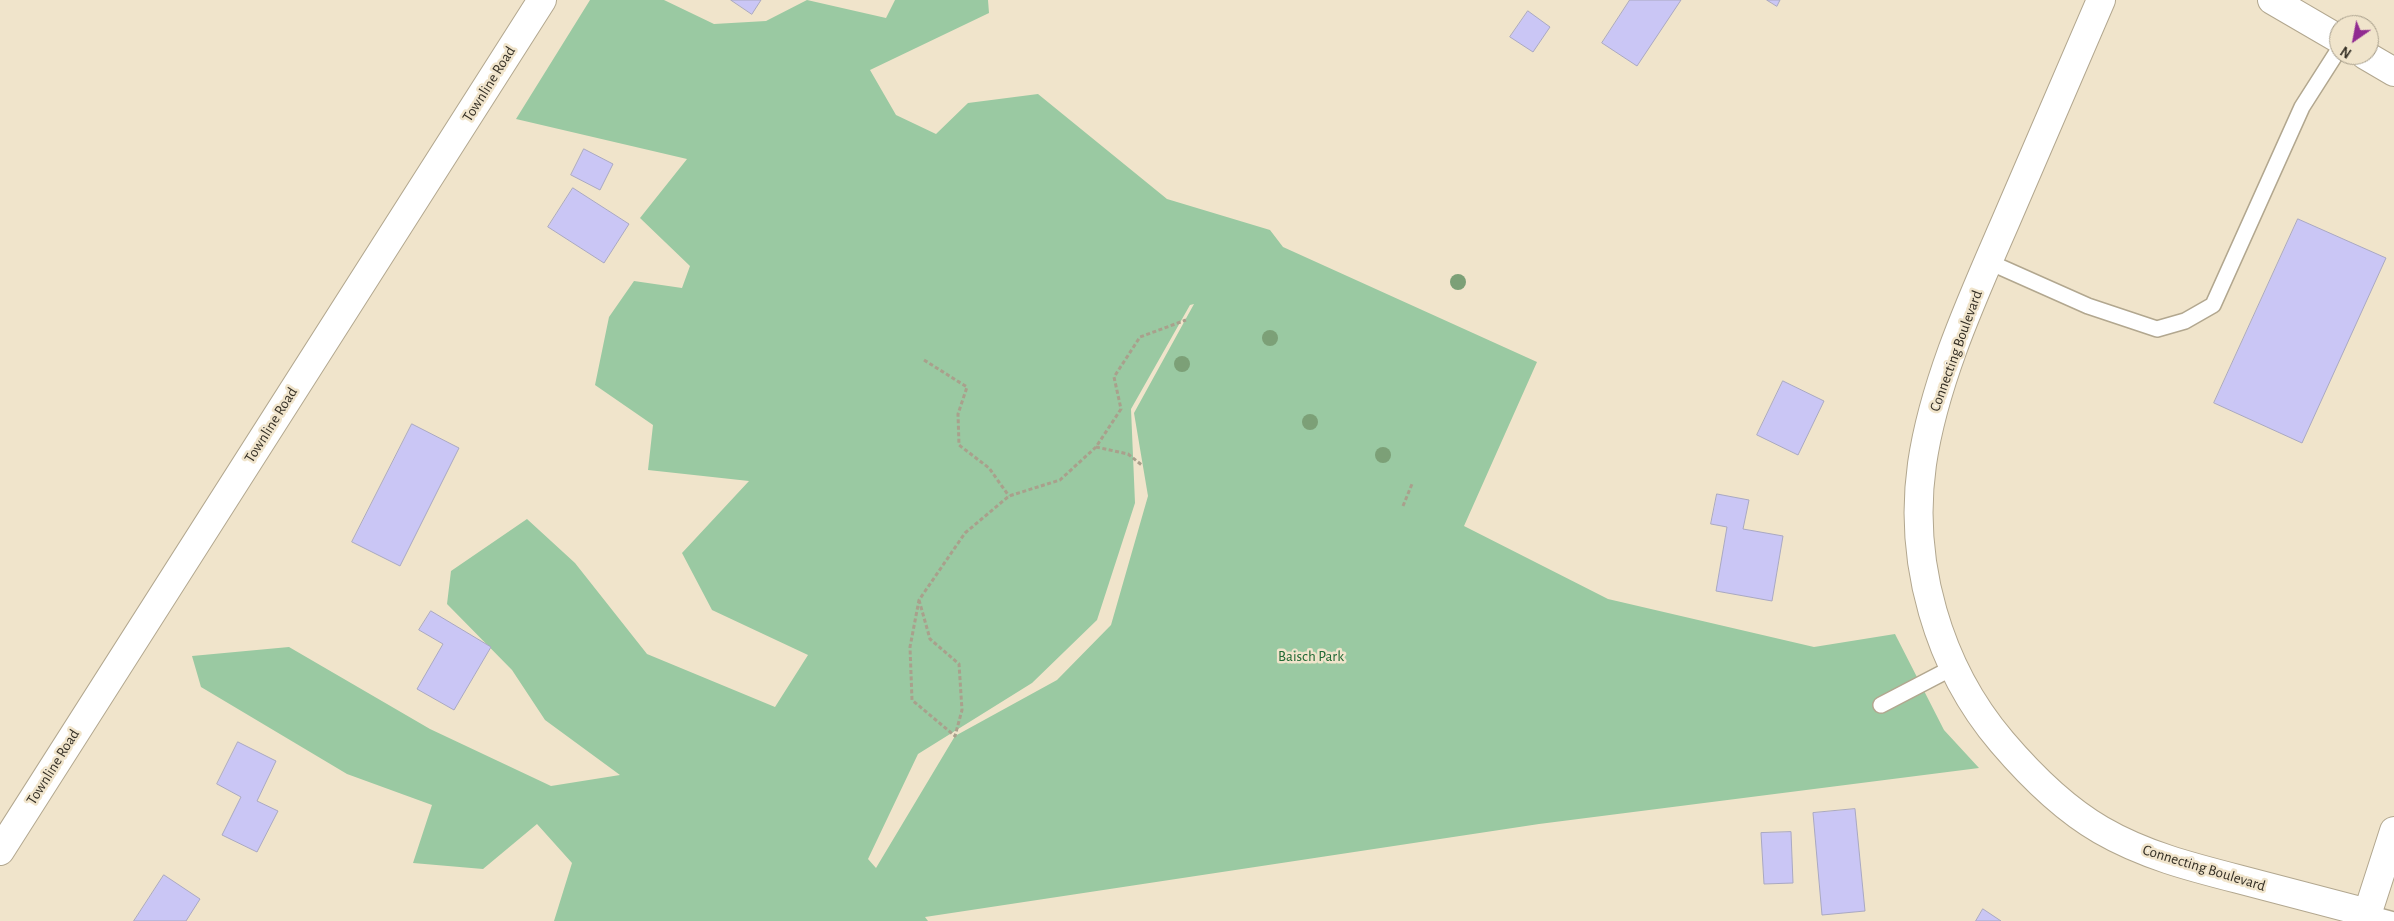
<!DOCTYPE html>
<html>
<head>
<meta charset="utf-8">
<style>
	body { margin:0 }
	#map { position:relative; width:2394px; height:921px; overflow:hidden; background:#f0e4cb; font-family:"Alegreya Sans",sans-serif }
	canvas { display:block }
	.north { position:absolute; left:2329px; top:15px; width:50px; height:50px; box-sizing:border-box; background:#f0e4cb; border:1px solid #a49b88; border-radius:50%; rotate:213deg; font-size:14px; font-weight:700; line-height:20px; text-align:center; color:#332e24 }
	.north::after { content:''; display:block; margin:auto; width:18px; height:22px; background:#912b91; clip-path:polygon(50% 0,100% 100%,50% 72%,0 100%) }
</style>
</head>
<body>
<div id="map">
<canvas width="2394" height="921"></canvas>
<div class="north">N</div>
</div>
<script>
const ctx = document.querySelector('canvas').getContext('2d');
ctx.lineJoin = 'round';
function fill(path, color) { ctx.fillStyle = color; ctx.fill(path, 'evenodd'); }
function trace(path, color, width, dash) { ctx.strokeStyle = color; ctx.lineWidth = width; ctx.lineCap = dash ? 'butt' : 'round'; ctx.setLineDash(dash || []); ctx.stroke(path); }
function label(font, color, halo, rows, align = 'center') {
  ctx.font = font + ' "Alegreya Sans",sans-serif'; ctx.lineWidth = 5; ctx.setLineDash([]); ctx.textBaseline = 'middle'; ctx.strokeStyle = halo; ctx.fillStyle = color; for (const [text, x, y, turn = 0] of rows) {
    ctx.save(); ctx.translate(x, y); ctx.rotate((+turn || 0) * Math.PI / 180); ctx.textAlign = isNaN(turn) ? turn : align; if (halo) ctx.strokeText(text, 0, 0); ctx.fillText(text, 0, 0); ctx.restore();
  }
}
const green = new Path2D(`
	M590,0H664L714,24L766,21L807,0L886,18L895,0H988L989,13L870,70L896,115L936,134L968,103L1038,94L1167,199L1270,230L1283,247L1537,362L1464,526L1608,599L1814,647L1895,634L1944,730L1979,768L1539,824L925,917L928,921H554L572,863L537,824L483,869L413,863L432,805L347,774L201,687L192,656L289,647L430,729L551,786L620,775L545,720L512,670L447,604L451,571L527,519L575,563L647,654L775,707L808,655L712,610L682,553L749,481L648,470L653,425L595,385L609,317L634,281L682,288L690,266L640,218L687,159L516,119ZM1194,304L1134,413L1148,496L1111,625L1057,680L955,736L876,868L868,859L918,754L1032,683L1097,620L1135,503L1131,409L1190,305Z`);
const building = new Path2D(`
	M731,0H761L752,14Z
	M1630,0H1681L1637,66L1602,43Z
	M1767,0H1780L1777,6Z
	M1528,11L1550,27L1533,52L1510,37Z
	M584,149L613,164L600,190L571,175Z
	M573,188L629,224L604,263L548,227Z
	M2298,219L2386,258L2302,443L2214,403Z
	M1783,381L1824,401L1798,455L1757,435Z
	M412,424L459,448L400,566L352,542Z
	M1717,494L1749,500L1743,529L1783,536L1772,601L1716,591L1727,527L1711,524Z
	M431,611L491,647L454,710L417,689L443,644L419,630Z
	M238,742L276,761L257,801L278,811L257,852L222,835L241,797L217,784Z
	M1855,809L1865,911L1822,915L1813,813Z
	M1791,832L1793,883L1764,884L1761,833Z
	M164,875L200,899L186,921H134Z
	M1983,909L2001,921H1976Z`);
const path = new Path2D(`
	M924,360L967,387L958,414L959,445L989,468L1009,496
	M1096,447L1128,454L1143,466
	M1403,506L1412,484
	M919,600L930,639L959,664L962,710L955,736L912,700L910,647L919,600L965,533L1009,496L1060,480L1096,447L1121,409L1114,377L1140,337L1186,320`);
const service = new Path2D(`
	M1989,262L2088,306L2157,329L2185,321L2213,305L2302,107L2339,49
	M1881,705L1952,668
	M2368,913L2394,920`);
const tertiary = new Path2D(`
	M2101,0C2069,74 2037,149 2005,223C1972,299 1934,382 1922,464C1908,562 1938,667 2002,742C2031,776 2063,808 2101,830C2144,855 2191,867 2238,879C2281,890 2325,902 2368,913
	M2272,0L2339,39
	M2365,55L2394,72
	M0,851L542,0`);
const primary = new Path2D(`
	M2365,921L2394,831`);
const trees = [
	[1458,282],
	[1270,338],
	[1182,364],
	[1310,422],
	[1383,455]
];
const streetNames = [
	["Townline Road",489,84,-58],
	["Connecting Boulevard",1956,351,-70],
	["Townline Road",271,425,-58],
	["Townline Road",53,767,-58],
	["Connecting Boulevard",2204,868,17]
];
const parkNames = [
	["Baisch Park",1311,656]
];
fill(green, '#9ac9a2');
fill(building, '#cac6f5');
trace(building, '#a9a8c1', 1);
trace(service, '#b2a78f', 18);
trace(tertiary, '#b2a78f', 30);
trace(primary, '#b2a78f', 30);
trace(path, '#a9a08c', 3, [4, 2.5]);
trace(service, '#fff', 15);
trace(tertiary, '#fff', 28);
trace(primary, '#fff', 28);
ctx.fillStyle = '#7ca077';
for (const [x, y] of trees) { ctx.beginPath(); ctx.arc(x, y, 8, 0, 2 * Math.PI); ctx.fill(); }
label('15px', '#332e24', '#f0e4cb', streetNames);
label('15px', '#1e6833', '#f0e4cb', parkNames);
</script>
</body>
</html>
